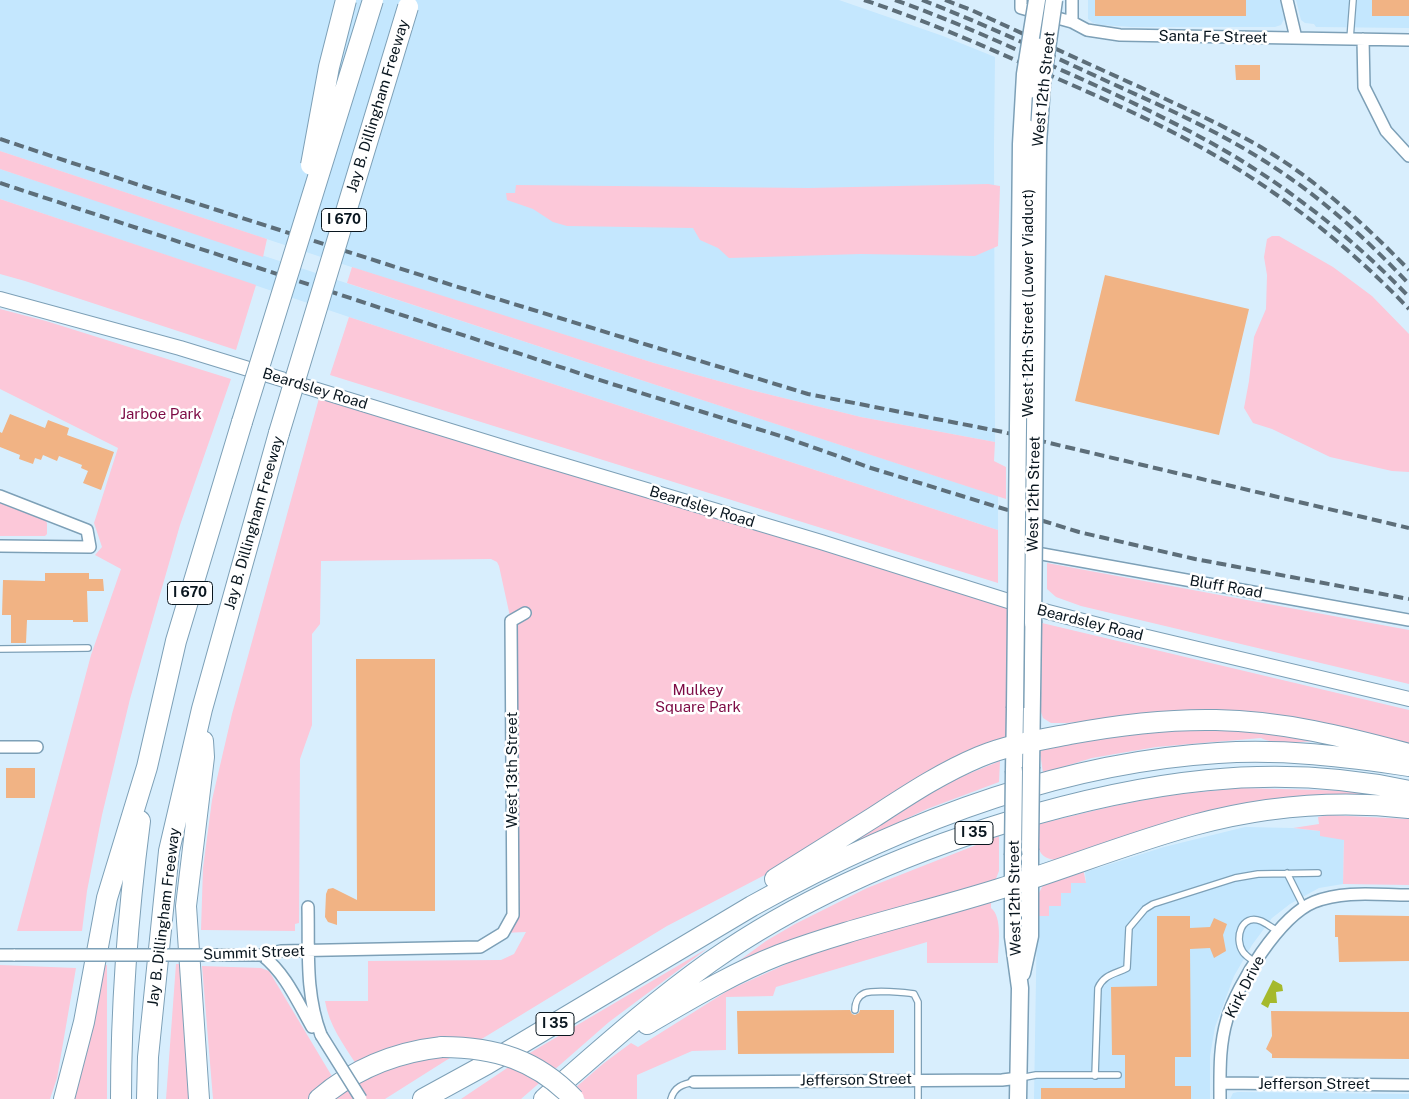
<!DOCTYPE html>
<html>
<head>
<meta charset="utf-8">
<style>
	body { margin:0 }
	canvas { display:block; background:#d8eefd }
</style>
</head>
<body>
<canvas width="1409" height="1099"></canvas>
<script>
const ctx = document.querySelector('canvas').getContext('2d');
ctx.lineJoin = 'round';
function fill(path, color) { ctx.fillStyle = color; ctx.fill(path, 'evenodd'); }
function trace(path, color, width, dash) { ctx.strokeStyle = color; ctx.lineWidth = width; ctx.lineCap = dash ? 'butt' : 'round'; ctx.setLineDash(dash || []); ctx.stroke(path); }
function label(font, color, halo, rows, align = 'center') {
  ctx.font = font + ' "Public Sans",sans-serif'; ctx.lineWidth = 5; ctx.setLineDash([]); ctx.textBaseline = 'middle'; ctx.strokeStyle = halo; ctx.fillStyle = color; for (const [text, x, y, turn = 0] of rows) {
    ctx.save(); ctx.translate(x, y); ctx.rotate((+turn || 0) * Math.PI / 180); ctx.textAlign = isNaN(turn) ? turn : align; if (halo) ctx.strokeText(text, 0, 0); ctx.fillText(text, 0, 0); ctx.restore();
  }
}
const built = new Path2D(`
	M0,0H839L943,36L995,57L994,147L995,442L861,417L751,390L654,363L418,289L0,151Z
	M1088,0H1280L1284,19L1281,25L1275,27H1132L1101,25L1093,23L1088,19Z
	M1296,0H1409V28L1316,27L1314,24L1305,23L1301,20Z
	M0,169L650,383L998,496V530L349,317L0,199Z
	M1245,827L1293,828L1344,834L1343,884L1319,888L1290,904L1272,918L1252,945L1234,976L1215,1027L1210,1056V1099H1034L1037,916L1049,906L1071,883H1086L1085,872L1164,847Z
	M1238,1092L1409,1094V1099H1230L1233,1093Z`);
const green = new Path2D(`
	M0,151L267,239L263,257L0,169Z
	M988,184L1000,186L998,246L975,256L861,254L729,258L718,248L700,240L693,228L567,226L553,222L533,209L507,200L506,193H515L516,185L809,188Z
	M0,199L256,285L236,350L25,281L0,274Z
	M1272,236H1279L1333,267L1372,296L1409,334V472L1392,471L1330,457L1272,429L1253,423L1244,408L1249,381L1254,337L1266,309L1267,275L1264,257L1267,239Z
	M352,267L654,363L751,390L861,417L995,442L994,461L1006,467V499L650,383L347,283Z
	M0,309L46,321L231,379L180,525L130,699L102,815L87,891L82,931H17L91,655L121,569L95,555L102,547L94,523L118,448L0,389Z
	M349,317L998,530V583L330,375Z
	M321,391L1017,598L1014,745L667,926L480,1040L433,1038L398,1046L371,1056L356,1064C343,1044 329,1025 325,1001H368V961L501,960L514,954L526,932L503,933L513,915L511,621L499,566L497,562L491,559L321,561L320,624L312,634V725L300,759L299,923L295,924V931L201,930L203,868L212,800L232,714Z
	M0,502L45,520L47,523V534L45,536H0Z
	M1047,563L1409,630V684L1081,606L1056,597L1047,589Z
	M1042,623L1409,710V749L1161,714L1066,723H1051L1043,718L1041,712Z
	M1177,730L1252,731L1322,741C1305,741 1277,746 1261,738L1156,747L1092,758L1043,773L1040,752L1045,748L1085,737Z
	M1000,761L999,782L927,809L821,859L943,784Z
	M1240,788L1357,791L1405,799L1352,797L1055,860C1033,857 1039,841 1039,824L1113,806L1170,795Z
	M1329,815L1409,819V885L1343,884L1344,840L1320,836V831L1293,828L1319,824L1318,817Z
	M999,836V871L995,881L732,966L766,941L795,924L867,888Z
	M1083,868L1086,883H1071V893H1061V906H1049V916H1037L1039,893L1044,883Z
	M987,902L991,903V908C1003,917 998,947 998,963H927V942L776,987L773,996L726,997V1050L692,1051L637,1075V1099H585L575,1088L604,1063L631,1043L638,1047L729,990L791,962L792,957Z
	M708,948L609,1022L521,1099H461L528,1054Z
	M176,964H181L192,1099H166Z
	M0,965L76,968L57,1078L50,1099H0Z
	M107,965V1099H72L101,966Z
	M202,966L261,968L269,971L333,1078L308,1099H213Z
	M409,1056H453L385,1099H331Z`);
const water = new Path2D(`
	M1273,980L1282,985L1283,991L1276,992L1277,1003H1270L1268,1008L1261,1004Z`);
const building = new Path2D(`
	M1095,0H1246V16H1095Z
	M1372,0H1409V16H1372Z
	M1235,65H1260V80H1236Z
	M1105,275L1249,309L1219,435L1075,401Z
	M10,414L45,428L48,420L69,428L67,435L114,452L101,490L83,483L88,471L81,468L82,465L59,456L57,461L43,455L41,460L35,458L33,464L19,459L20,455L0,447V432L2,433Z
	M45,573H89V579H103L104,591H87L88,622H73V620H27L26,643H11V615H2L3,580L45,581Z
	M356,659H435V911H337V925L328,922L325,917L326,894L328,889L333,888L357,900Z
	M6,768H35V798H6Z
	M1335,915L1409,916V961L1339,962L1338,937H1335Z
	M1157,916H1190V928L1210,927L1214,918L1227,924L1223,935L1226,951L1214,958L1210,948L1190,949L1191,1057H1175V1086H1191V1099H1041V1088H1125V1055H1112L1111,987L1157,986Z
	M850,1010L852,1014L855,1015L859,1013L860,1010H894V1053L738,1054L737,1011Z
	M1271,1011L1409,1012V1059L1272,1058V1054L1266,1049L1272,1036Z`);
const service = new Path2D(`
	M1350,39L1353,0
	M0,649L88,648
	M1287,873L1304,907
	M1255,963C1251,959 1246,956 1243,952C1234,939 1241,913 1261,921C1266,923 1272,928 1278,931
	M855,1010C855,1003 858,996 865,993C873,990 906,992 914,994L918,1002V1099
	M1095,1076L1098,988C1104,974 1116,974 1127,968L1129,928L1145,909L1153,904L1235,878L1258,874L1318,873
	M1020,1078L1036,1075H1118
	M671,1099C674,1087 683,1084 694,1082`);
const minor = new Path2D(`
	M1021,0V8L1072,22L1087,30L1120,35L1409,40
	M1287,0L1296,38
	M1072,22V0
	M1363,39L1364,87L1386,131L1409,156
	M0,496L87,530L90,547L0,546
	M1042,554L1409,620
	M0,747H37
	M308,907C309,951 305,993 321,1035
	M0,955H15
	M262,955L281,951L480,947L503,933L513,915L511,621L525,613
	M262,955C286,974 297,1001 312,1027
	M694,1082L1002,1080L1019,1078
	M1220,1083L1409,1085
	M1220,1099C1220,1072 1219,1046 1227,1019C1237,984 1280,916 1314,902C1344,890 1378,895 1409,895`);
const tertiary = new Path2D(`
	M0,299L180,348L519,452L821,542L1021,605L1126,632L1409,699`);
const secondary = new Path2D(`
	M1031,767L1033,623
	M1014,771L1015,708
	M1013,855V937L1020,988L1018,1099
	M1022,973L1030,936V850`);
const motorway = new Path2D(`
	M775,879C808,858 841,838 874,817C908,795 941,773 979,757C1008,745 1039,740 1070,734C1118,725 1167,719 1216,720C1282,721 1346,737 1409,754
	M647,1024C690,999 733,973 779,955C851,928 926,912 999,889C1064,869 1128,843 1194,825C1264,806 1337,800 1409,808
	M64,1099L84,1022L107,898L147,767L176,641L242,422
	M121,1099C121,1006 128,913 140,821
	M147,1099L148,1057L169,851L202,709L279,433
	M199,1099L186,906L204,757L203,741
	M319,1099C354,1069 397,1052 442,1047
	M423,1099L487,1064L752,906C892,828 1055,763 1218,753C1282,749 1345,756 1409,766
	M544,1099C598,1052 651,1004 710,962C800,899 903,854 1008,822C1142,782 1270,761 1409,791`);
const rail = new Path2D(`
	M864,0C924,20 982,45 1040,71C1095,95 1151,119 1204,149C1279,191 1349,246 1409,309
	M895,0C951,20 1005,44 1059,69C1109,91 1158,114 1206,140C1281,181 1350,235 1409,297
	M922,0C987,25 1050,55 1113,84C1173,111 1233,138 1287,176C1332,207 1372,245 1409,284
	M945,0L969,9C1026,35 1084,62 1142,88C1193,112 1246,135 1292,167C1335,197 1373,233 1409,270
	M0,139L145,187L455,286L808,394L1003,432L1409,528
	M0,183L612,384L787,438L871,468L1079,532L1195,559L1409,599`);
const minorBridge = new Path2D(`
	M1031,92L1038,44
	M1028,317L1029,126
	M15,955H262
	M321,1035L361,1099`);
const secondaryBridge = new Path2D(`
	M1033,623L1038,144L1042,84L1054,0
	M1015,708L1021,144L1025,74L1037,0
	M1030,850L1031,767
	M1013,855L1014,771`);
const motorwayBridge = new Path2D(`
	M311,165L329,67L346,0
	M242,422L373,0
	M279,433L408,7
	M442,1047C495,1047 537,1060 574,1099`);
const shields = [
	[344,220,45],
	[190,593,45],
	[974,833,38],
	[555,1024,38]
];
const shieldNames = [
	["I 670",344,220],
	["I 670",190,593],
	["I 35",974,833],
	["I 35",555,1024]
];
const streetNames = [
	["Santa Fe Street",1213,37,1],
	["West 12th Street",1044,89,-84],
	["Jay B. Dillingham Freeway",378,106,-73],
	["West 12th Street (Lower Viaduct)",1028,303,-90],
	["Beardsley Road",315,389,17],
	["West 12th Street",1034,494,-89],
	["Beardsley Road",702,507,17],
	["Jay B. Dillingham Freeway",254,523,-74],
	["Bluff Road",1226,587,10],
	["Beardsley Road",1090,623,14],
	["West 13th Street",512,770,-90],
	["West 12th Street",1015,898,-91],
	["Jay B. Dillingham Freeway",164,917,-83],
	["Summit Street",254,953,-2],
	["Kirk Drive",1245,987,-63],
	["Jefferson Street",856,1080,-1],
	["Jefferson Street",1314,1084]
];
const parkNames = [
	["Jarboe Park",161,414],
	["Mulkey",698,690],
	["Square Park",698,707]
];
fill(built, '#c4e7fe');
fill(green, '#fcc8d9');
fill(water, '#a5b92c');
fill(building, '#f1b384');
trace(service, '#7da0b7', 8);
trace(minor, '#7da0b7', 14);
trace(tertiary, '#7da0b7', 16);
trace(secondary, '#7da0b7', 19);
trace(motorway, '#7da0b7', 22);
trace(service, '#fff', 5.5);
trace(minor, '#fff', 11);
trace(tertiary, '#fff', 14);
trace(secondary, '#fff', 16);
trace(motorway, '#fff', 20);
trace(rail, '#5d6e79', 4, [10, 5]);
trace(minorBridge, '#7da0b7', 14, []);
trace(secondaryBridge, '#7da0b7', 19, []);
trace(motorwayBridge, '#7da0b7', 22, []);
trace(minorBridge, '#fff', 11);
trace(secondaryBridge, '#fff', 16);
trace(motorwayBridge, '#fff', 20);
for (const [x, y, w] of shields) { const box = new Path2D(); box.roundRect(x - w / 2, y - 11.5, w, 23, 4); ctx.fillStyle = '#fff'; ctx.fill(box); trace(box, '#09161f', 1); }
label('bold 14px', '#09161f', null, shieldNames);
label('15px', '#09161f', '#fff', streetNames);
label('15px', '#7d0b45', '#fff', parkNames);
</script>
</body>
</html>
